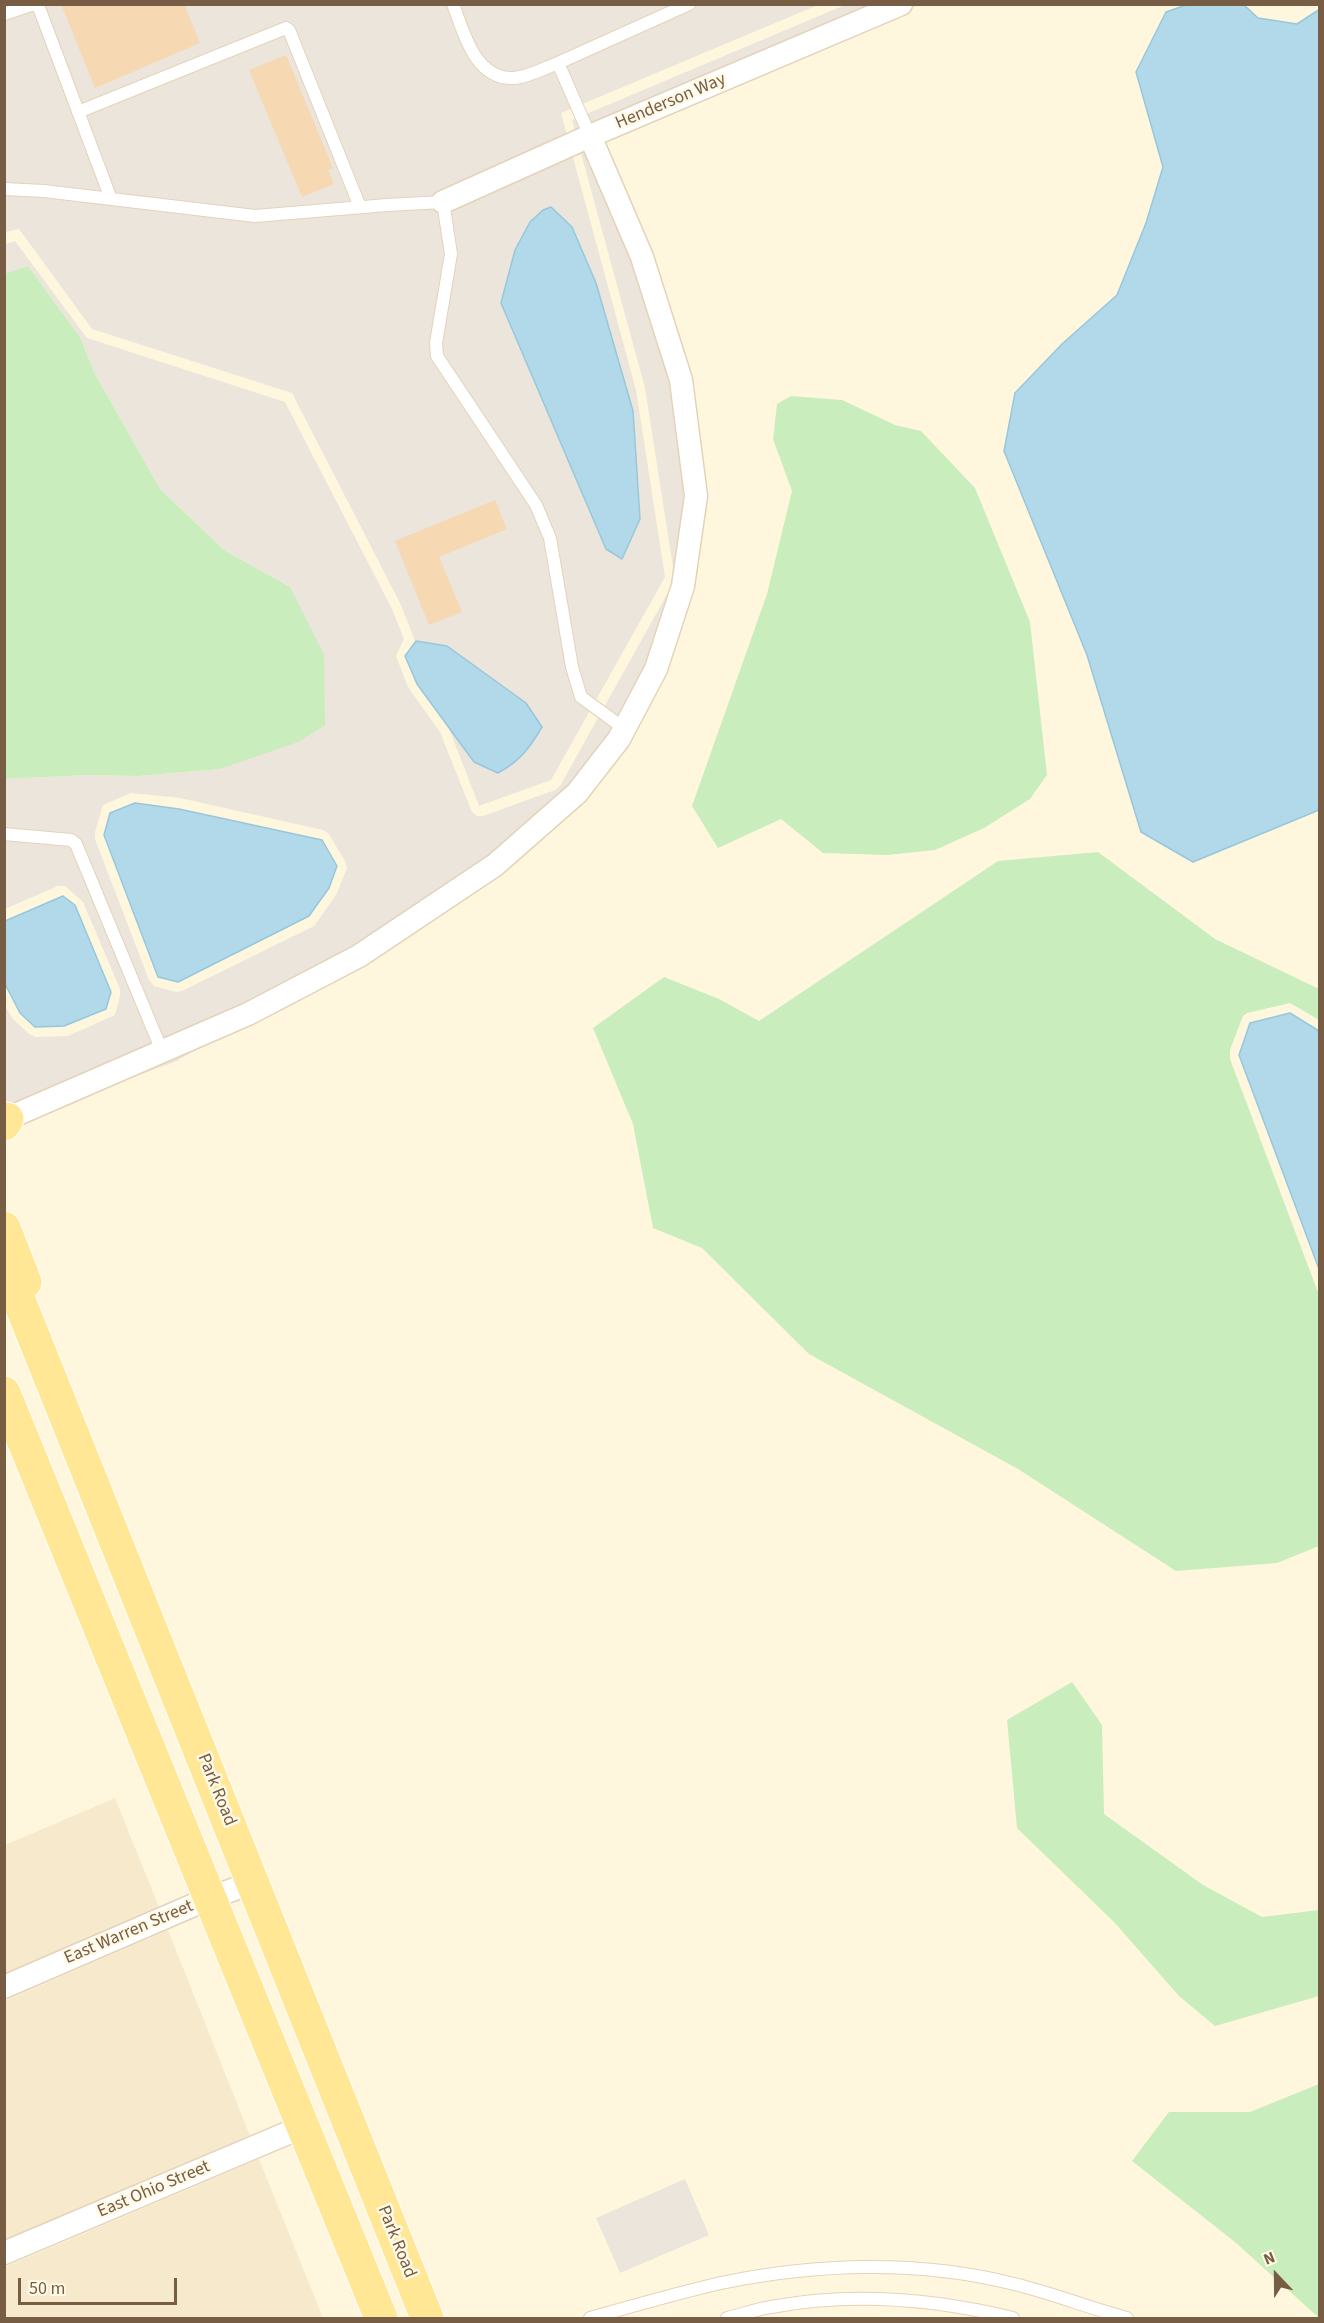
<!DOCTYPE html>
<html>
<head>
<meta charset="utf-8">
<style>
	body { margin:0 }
	#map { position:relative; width:1324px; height:2323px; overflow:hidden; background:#fef7de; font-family:"Source Sans 3",sans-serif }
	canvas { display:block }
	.frame { position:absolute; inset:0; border:6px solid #775d44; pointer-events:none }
	.north { position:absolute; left:1246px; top:2245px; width:60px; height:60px; -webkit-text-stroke:4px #fff9e7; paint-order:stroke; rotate:338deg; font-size:16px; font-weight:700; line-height:24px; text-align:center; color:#775d44 }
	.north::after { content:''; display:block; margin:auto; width:21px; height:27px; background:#775d44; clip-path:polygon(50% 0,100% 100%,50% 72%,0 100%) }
	.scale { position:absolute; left:18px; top:2278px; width:159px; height:27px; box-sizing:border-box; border:3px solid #775d44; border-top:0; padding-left:8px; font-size:18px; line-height:21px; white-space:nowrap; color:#775d44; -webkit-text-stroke:4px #fff9e7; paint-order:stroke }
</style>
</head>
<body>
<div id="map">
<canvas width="1324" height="2323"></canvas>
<div class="frame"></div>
<div class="north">N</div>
<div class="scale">50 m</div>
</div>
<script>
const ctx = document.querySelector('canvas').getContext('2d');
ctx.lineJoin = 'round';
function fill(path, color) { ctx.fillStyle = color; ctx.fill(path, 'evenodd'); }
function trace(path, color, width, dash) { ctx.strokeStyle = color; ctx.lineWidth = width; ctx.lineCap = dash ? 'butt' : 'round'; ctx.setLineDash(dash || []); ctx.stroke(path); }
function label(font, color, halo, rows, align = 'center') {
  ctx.font = font + ' "Source Sans 3",sans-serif'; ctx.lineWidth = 5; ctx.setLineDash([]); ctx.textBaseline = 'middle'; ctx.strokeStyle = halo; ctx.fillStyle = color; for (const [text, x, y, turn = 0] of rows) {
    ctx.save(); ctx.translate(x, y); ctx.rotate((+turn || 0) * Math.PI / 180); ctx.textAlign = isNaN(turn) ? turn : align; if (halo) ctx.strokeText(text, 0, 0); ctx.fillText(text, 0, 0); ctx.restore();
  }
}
const residential = new Path2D(`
	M115,1798L159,1907L5,1974V1845Z
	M168,1930L250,2136L5,2240V2001Z
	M259,2159L323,2318H5V2267Z`);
const industrial = new Path2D(`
	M4,5H818L561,113L636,390L665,577L551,780L479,806L401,605L292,393L92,329L19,229L5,232Z
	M845,5H919L584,134L678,381L693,503L671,638L614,755L452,899L177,1061L22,1118L5,1102L4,1004L12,1018L29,1034L36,1037L68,1036L115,1015L120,996V989L83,902L65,886H58L5,909V779L87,775L138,776L220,769L290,587L224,550L160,489L95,374L80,337L28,266L5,274V244L15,241L87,338L285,402L392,609L404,639L396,656L408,687L440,732L472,812L477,816H483L555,790L560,786L675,580L645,388L572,120ZM131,793L180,798L323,830L328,833L345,861L347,868L336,895L314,926L182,991L176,992L154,986L149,980L95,839V832L103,805Z
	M685,2179L709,2235L620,2273L596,2218Z`);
const green = new Path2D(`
	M28,266L80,337L95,374L160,489L224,550L290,587L324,655L325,725L298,742L220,769L138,776L87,775L5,779L4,274Z
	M791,396L842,400L895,425L921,431L975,488L1030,622L1047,775L1030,799L984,828L935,850L887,855L823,853L781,819L718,848L692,806L767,594L792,491L773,439L777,404Z
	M1098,852L1215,939L1319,989V1020L1290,1003L1247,1013L1243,1016L1230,1050V1059L1319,1295V1546L1277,1563L1176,1571L1018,1469L809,1354L702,1248L653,1228L633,1124L593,1028L664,977L719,999L759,1021L998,861Z
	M1072,1682L1102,1725L1104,1814L1203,1885L1262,1917L1319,1910V1996L1215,2026L1179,1996L1114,1922L1017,1828L1007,1720Z
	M1319,2084L1320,2318H1319L1235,2242L1132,2161L1169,2112H1250Z`);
const water = new Path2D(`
	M1186,5H1244L1258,18L1297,24L1320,9L1319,810L1193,862L1141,832L1087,655L1004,451L1015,393L1062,344L1117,295L1146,223L1163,167L1136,72L1166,12Z
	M551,207L572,227L596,283L633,411L640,519L622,559L606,549L501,303L515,250L530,222L543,210Z
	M416,641L447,646L526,703L542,727C529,749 520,761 498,773L474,762L417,684L405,656Z
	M135,803L179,809L322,840L337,866L329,888L309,916L178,982L158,977L104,835L110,813Z
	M63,896L75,905L111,992L106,1009L64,1026L35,1027L20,1013L5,984V921Z
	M1290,1013L1319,1031V1269L1239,1055L1250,1023Z`);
const building = new Path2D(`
	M61,4H184L200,43L95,88Z
	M286,55L333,168L328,170L334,184L302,197L249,70Z
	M495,500L507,529L439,557L462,612L429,625L395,541Z`);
const lane = new Path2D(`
	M453,4C464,33 475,80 514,78C528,77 545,68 558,63
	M4,14L31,5H38L111,199
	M78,112L286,28L289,30L360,207
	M590,136L558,63L689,4
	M4,189L44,191L255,216L387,205L443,202L451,254L436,343L437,356L536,505L550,538L572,667L581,697L625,729
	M4,834L71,840L76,844L162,1051
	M590,2318C633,2306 677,2293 721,2283C816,2263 920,2260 1014,2284C1052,2293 1089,2308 1127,2318
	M727,2318C741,2315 756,2309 771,2307C851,2292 935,2299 1013,2318`);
const street = new Path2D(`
	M443,202L590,136L901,4
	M4,1120L248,1014L359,956L495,865L577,793L619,739L656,669L683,586L696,496L681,380L642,257L590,136
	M4,1987L210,1898L254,1882
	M4,2253L302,2127`);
const primary = new Path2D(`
	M4,1124L7,1119
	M4,1228L25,1282
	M4,1263L427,2318
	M4,1393L381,2318`);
const streetNames = [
	["Henderson Way",671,102,-23],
	["Park Road",216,1790,68],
	["East Warren Street",129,1933,-23],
	["East Ohio Street",154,2190,-23],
	["Park Road",396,2242,68]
];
fill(residential, '#f7e9cc');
fill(industrial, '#ece5db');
fill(green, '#c9edbc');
fill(water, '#b2d9e9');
trace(water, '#97c7dc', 1.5);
fill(building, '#f6d8b3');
trace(lane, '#e3d3ba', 14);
trace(street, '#e3d3ba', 25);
trace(primary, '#fff', 35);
trace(lane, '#fff', 12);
trace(street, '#fff', 22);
trace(primary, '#ffe795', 33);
label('18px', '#775d44', '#fff9e7', streetNames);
</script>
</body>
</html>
